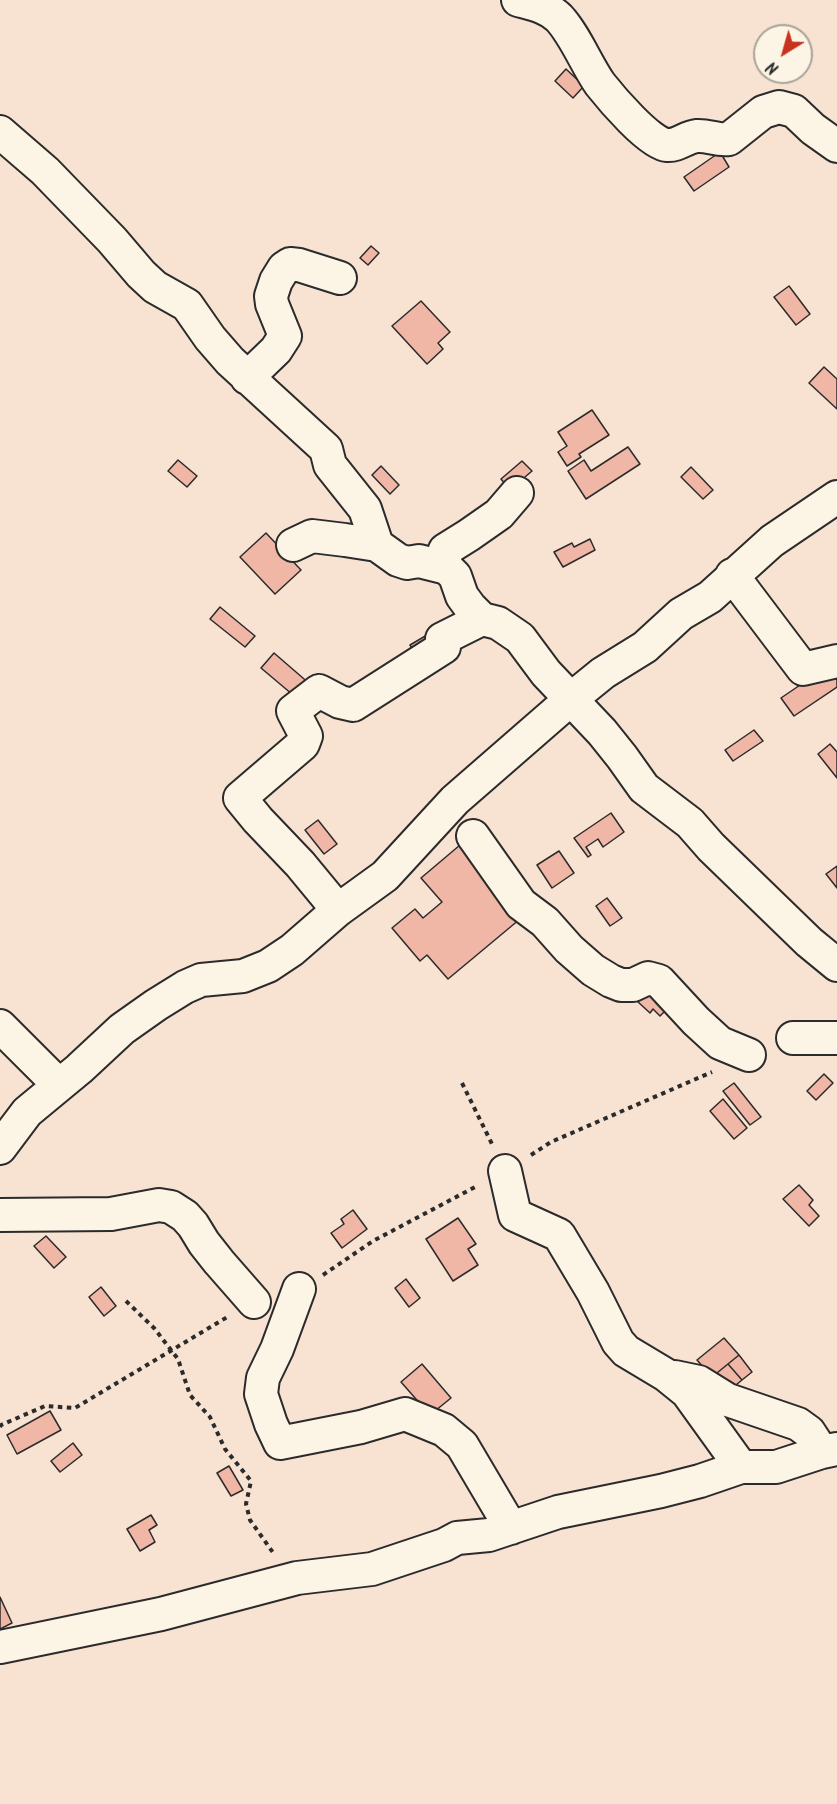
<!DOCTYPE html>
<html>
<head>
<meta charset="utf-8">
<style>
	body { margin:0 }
	#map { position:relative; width:837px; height:1804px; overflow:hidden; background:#f8e2d2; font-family:Kalam,sans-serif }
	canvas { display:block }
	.north { position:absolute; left:753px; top:24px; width:60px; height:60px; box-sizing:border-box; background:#fcf5e5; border:2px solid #a8a49b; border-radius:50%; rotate:217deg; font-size:16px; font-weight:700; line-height:24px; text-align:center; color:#2b2b2b }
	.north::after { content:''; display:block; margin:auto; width:21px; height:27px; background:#c8321e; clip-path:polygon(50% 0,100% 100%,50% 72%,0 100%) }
</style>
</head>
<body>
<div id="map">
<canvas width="837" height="1804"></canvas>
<div class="north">N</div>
</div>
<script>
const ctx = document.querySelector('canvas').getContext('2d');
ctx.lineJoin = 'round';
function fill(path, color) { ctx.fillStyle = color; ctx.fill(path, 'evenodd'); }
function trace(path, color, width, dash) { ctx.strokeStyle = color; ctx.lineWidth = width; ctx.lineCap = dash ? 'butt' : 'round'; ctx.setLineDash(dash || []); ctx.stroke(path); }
const building = new Path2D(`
	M566,69L584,86L573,98L555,81Z
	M720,152L729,167L694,191L684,177Z
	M371,246L379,253L368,265L360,258Z
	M789,286L810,314L796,325L774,297Z
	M421,301L450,332L438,343L443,349L427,364L392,326Z
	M824,367L837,379V409L809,383Z
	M592,410L609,435L579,454L581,457L567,466L558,452L567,446L558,432Z
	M628,447L640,464L586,499L568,471L584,460L591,471Z
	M178,460L197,476L187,487L168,471Z
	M522,461L532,471L510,490L501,479Z
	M381,466L399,485L390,494L372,475Z
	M691,467L713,490L703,499L681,477Z
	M266,533L301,570L275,594L240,557Z
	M590,539L595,550L563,567L554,552L572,543L574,547Z
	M220,607L255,636L245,647L210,619Z
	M427,635L434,647L417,657L410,645Z
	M274,653L311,685L299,700L261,668Z
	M828,666L837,680V687L794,716L781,698Z
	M754,730L763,741L733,761L725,750Z
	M830,744L837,752V778L818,754Z
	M611,813L624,832L603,847L598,839L586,847L591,855L588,857L574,838Z
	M318,820L337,844L324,854L305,830Z
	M460,845L520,919L448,979L427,955L420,961L392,928L415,909L423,918L442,902L421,878Z
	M559,851L574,873L552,888L537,865Z
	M837,866V888L826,874Z
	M607,898L622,918L610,926L596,906Z
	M650,989L660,999L656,1003L665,1011L660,1016L653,1009L650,1013L638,1002Z
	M824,1074L833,1083L816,1100L807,1091Z
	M734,1083L761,1117L750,1125L723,1091Z
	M723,1099L747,1128L734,1139L710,1111Z
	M799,1185L813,1200L809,1205L819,1216L809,1226L783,1199Z
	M353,1210L367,1229L342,1248L331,1233L344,1224L341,1219Z
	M458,1218L476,1244L468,1249L478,1265L453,1281L426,1239Z
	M46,1236L66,1257L54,1268L34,1246Z
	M406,1279L420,1298L409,1307L395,1288Z
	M101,1287L116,1306L104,1316L89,1297Z
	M724,1338L739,1355L712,1377L697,1360Z
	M739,1355L752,1372L742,1380L728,1364Z
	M422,1364L451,1398L430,1415L401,1382Z
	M728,1364L742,1380L725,1394L712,1377Z
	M50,1411L61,1430L17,1454L7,1435Z
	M73,1443L82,1455L60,1472L51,1461Z
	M229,1466L243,1490L231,1496L217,1473Z
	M151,1515L157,1525L149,1530L155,1542L140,1551L127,1529Z
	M0,1597L12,1623L0,1629Z`);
const path = new Path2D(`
	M462,1083L492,1144
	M531,1155L551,1142L712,1072
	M323,1275L373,1241L477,1186
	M126,1301L154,1328L178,1359L190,1395L210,1417L225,1449L251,1481L246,1504L250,1520L274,1554
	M0,1427L1,1425L45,1406L75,1408L229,1316`);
const street = new Path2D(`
	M518,0C532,4 548,7 559,18C575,35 586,64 600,84C611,98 650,144 667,145C678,146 686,137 697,136C708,135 718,141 729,139L763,112L779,107L794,111L813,129L837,146
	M0,132L45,171L112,240L141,274L155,287L187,305L210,338L230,361L326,449L330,465L365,509L377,545
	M247,378L276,350L285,336L272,304L271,296L276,281L284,268L290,264L299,265L340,278
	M293,545L312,536L345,540L377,545L398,560L407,563L419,561L447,568L455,576L462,596L470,607L482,619L498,623L520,638L546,673L602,732L622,757L644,788L690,823L711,847L809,942L837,965
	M447,568L443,555L445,550L469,535L499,514L517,493
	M732,575L803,669L837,661
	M473,836L521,904L545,922L569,949L593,970L611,981L621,985H633L648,978L659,981L696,1021L720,1043L749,1055
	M338,910L300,864L258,820L240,798L303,744L306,736L293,711L319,691L340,702L353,705L444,647L442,639L482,619
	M0,1026L59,1085
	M793,1038H837
	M0,1148L27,1112L79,1069L122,1029L156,1005L185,987L201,980L243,976L268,966L292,950L338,910L385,876L455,800L571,699L603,673L645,647L681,614L710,597L772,541L837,497
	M505,1171L515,1215L559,1235L593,1292L618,1342L626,1351L666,1375L687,1392L741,1467
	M0,1215L111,1214L159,1205L171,1207L185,1216L193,1225L204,1243L219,1262L254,1302
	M299,1289L277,1349L263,1378L261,1394L271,1424L280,1443L361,1427L405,1414L444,1430L462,1445L511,1528
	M675,1377L699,1382L728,1400L798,1424L809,1432L822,1452
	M0,1647L161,1614L297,1578L372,1569L444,1545L457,1538L489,1535L558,1512L661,1491L700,1481L741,1467H776L822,1452L837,1449`);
fill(building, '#f0b7a7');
trace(building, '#2b2b2b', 1.5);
trace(street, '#2b2b2b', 36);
trace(path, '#2b2b2b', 4, [4.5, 4.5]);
trace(street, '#fcf5e5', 32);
</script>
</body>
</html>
